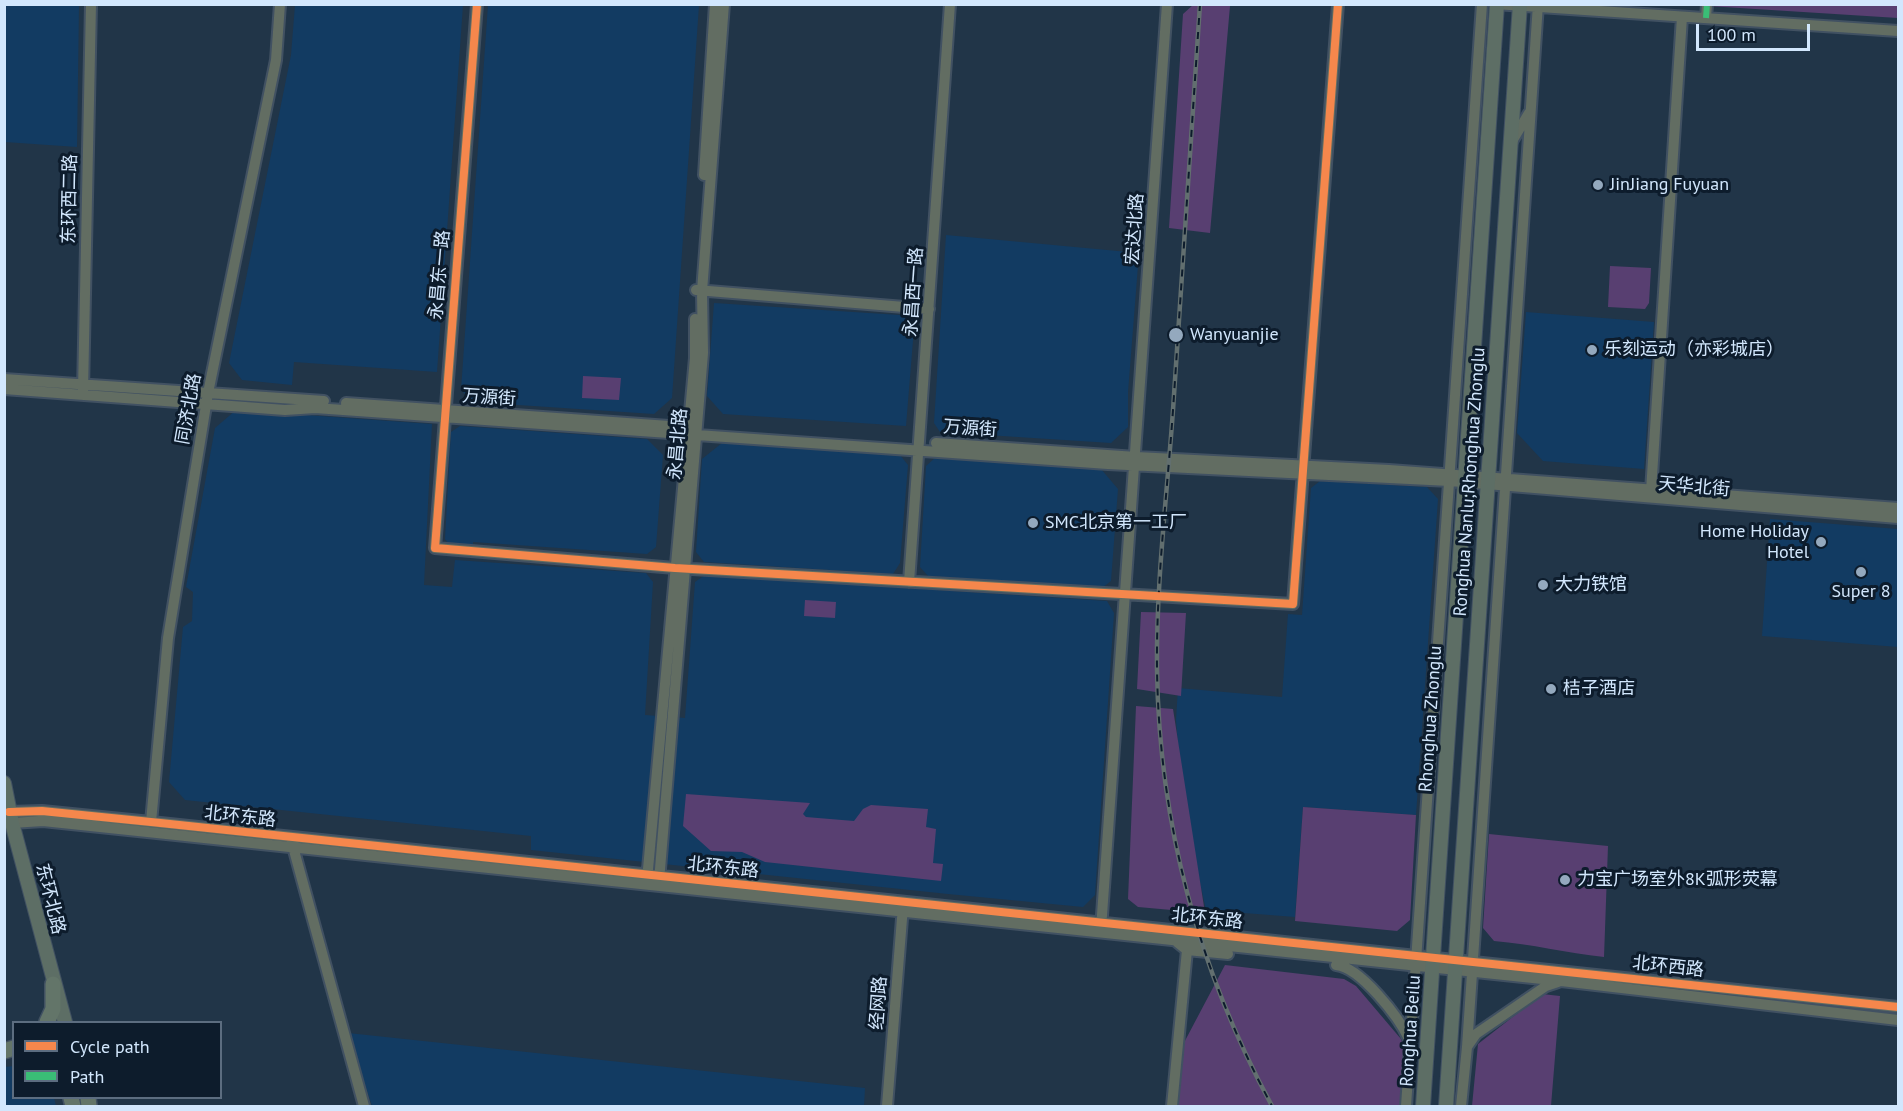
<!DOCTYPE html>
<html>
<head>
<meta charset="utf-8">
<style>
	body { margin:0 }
	#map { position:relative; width:1903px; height:1111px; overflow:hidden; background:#213548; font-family:"PT Sans",sans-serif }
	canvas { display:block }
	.frame { position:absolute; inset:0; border:6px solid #d2e7fd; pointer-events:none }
	.legend { position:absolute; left:12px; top:1021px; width:210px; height:78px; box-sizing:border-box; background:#0d1c2c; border:2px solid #5c6d80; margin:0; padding:8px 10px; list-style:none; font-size:18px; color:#d2e7fd }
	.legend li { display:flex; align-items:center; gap:12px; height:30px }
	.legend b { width:30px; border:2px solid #5c6d80 }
	.scale { position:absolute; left:1696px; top:24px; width:114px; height:27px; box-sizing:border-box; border:3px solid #d2e7fd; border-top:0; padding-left:8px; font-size:18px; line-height:21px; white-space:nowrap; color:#d2e7fd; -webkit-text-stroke:4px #0d1c2c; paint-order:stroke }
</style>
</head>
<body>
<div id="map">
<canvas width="1903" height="1111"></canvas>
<div class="frame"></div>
<ul class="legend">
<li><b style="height:8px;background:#f5874c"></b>Cycle path</li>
<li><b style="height:8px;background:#3abd76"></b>Path</li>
</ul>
<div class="scale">100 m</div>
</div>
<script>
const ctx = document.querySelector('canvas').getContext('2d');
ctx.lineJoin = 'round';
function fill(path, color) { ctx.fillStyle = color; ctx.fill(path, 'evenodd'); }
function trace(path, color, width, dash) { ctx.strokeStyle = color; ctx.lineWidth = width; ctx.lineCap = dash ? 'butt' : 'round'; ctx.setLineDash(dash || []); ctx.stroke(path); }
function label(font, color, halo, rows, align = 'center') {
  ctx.font = font + ' "PT Sans","Noto Sans SC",sans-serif'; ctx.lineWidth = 6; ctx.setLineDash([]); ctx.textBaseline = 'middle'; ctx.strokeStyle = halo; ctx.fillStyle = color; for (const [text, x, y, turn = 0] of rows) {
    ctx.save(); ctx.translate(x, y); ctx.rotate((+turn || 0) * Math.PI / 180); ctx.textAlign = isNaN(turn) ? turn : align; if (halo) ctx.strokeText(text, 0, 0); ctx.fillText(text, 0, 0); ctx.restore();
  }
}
const built = new Path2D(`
	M4,5H79L77,147L5,142Z
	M295,5H463L437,372L294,362L292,385L242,380L229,363L291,55Z
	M488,5H699L672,398L654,414L473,402L461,390Z
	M946,235L1139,253L1128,392V427L1111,443L940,432L934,423Z
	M714,303L915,316L906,426L723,414L707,396Z
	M1526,312L1654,322L1644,469L1543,461L1517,433Z
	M236,410L432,424L424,585L452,587L455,560L646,573L653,582L645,715L685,718L695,582L705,575L1107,601L1114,613L1095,895L1083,907L948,894L531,850V836L185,800L169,782L183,627L192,621L193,592L186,587L215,428Z
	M460,426L647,439L663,455L656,547L647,554L473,542V546L448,543L445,539L451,432Z
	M722,443L900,455L908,465L900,563L893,574L704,562L696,552L702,459Z
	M935,458L1101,469L1118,489L1111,581L1102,588L928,576L920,567L926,466Z
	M1320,481L1427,487L1438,499L1416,815L1303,807L1295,917L1206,910L1187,823L1179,758L1176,720L1178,688L1282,697L1288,614L1302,615L1311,488Z
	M1770,519L1898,529V647L1762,636Z
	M348,1033L865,1088L864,1106H372Z
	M13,1066L14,1098H54L56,1106H5V1067Z`);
const green = new Path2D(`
	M1193,5L1230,6L1210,233L1169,228L1183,14Z
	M1692,5H1898V18Z
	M1610,266L1651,268L1649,303L1645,309L1608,307Z
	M583,376L621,378L619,400L582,398Z
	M805,600L836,602L835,618L804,616Z
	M1141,612L1186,613L1181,696L1137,689Z
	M1136,706L1173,709L1205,913L1138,907L1128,899Z
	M686,794L810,803L803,814L806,817L854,821L863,809L871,805L928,809L926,827L936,829L933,863L943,864L941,881L765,862L742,852L711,851L683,826Z
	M1303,807L1416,815L1410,920L1397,931L1295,921Z
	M1489,834L1608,846L1604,957C1566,953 1532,944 1494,941L1483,928Z
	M1225,965L1344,979L1356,986L1401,1039L1405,1049L1401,1106H1174L1178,1054Z
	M1542,994L1560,996L1551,1106H1472L1478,1044Z`);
const minor = new Path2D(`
	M477,4L435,548L675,568L1293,604L1338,4
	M1495,4L1898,31
	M1706,18L1707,4
	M1511,143L1529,113
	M704,175L715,4
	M696,290L929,309
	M4,379L324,401
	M4,389L285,410L315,408L1108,464L1450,481L1898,518
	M83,391L91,4
	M346,403L669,426
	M936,443L1136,457L1389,470L1898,508
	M1651,491L1682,17
	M909,582L950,4
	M9,812L42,811L151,822L1898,1007
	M151,822L168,638L208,393L276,60L280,4
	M12,823L43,821L1561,981L1898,1020
	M292,843L364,1106
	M647,880L695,358V319
	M659,881L703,353L702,291L724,4
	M1101,929L1167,4
	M1177,942L1187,950L1228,954
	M1336,965C1360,967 1399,1017 1409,1039
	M1467,1047L1538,4
	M887,1106L903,906
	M1172,1106L1187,950
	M1406,1106L1482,4
	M1461,1106L1467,1047L1476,1034L1546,986L1558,982`);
const major = new Path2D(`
	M4,783L12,823L65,1022
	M1423,1106L1497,4
	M1446,1106L1520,4`);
const highway = new Path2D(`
	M47,1022L53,1009V984
	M4,1051L14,1048
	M71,1098L73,1106
	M88,1098L89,1106`);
const rail = new Path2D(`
	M1200,4C1191,140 1182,275 1173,410C1167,496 1156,583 1157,669C1159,823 1199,971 1272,1106`);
const quiet = new Path2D(`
	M1706,18L1707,4`);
const cycleway = new Path2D(`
	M477,4L435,548L675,568L1293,604L1338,4
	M9,812L42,811L151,822L1898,1007`);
const markers = [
	[1598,185,6,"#94a9be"],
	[1176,335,8,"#94a9be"],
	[1592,350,6,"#94a9be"],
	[1033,523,6,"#94a9be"],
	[1821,542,6,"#94a9be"],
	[1861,572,6,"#94a9be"],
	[1543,585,6,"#94a9be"],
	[1551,689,6,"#94a9be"],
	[1565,880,6,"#94a9be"]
];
const poiNames = [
	["JinJiang Fuyuan",1610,185],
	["Wanyuanjie",1190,335],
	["乐刻运动（亦彩城店）",1604,350],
	["SMC北京第一工厂",1045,523],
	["Home Holiday",1809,532,"right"],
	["Hotel",1809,553,"right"],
	["大力铁馆",1555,585],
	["Super 8",1861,592,"center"],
	["桔子酒店",1563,689],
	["力宝广场室外8K弧形荧幕",1577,880]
];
const streetNames = [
	["东环西二路",70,199,-89],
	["宏达北路",1135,229,-86],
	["永昌东一路",440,275,-85],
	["永昌西一路",914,292,-86],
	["万源街",489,398,4],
	["同济北路",189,409,-80],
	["万源街",970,429,4],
	["永昌北路",678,444,-85],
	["Ronghua Nanlu;Rhonghua Zhonglu",1470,482,-86],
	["天华北街",1694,487,5],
	["Rhonghua Zhonglu",1431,719,-86],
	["北环东路",240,817,6],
	["北环东路",723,868,6],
	["东环北路",50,899,76],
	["北环东路",1207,919,6],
	["北环西路",1668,967,6],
	["经网路",879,1003,-86],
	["Ronghua Beilu",1411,1031,-86]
];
fill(built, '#123b62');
fill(green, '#583f71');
trace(minor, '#415162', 14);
trace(major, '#415162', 16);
trace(highway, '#415162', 18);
trace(minor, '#626d62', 10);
trace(major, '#5d6e65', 14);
trace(highway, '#637569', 15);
trace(rail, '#626f6f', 4.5);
trace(rail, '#0d1c2c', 2, [7]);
trace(quiet, '#3abd76', 6, [12, 6]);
trace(cycleway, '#f5874c', 8);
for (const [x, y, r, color] of markers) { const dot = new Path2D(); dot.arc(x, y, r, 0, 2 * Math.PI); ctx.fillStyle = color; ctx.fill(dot); trace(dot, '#0d1c2c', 2); }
label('18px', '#d2e7fd', '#0d1c2c', poiNames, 'left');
label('18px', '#d2e7fd', '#0d1c2c', streetNames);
</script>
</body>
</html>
